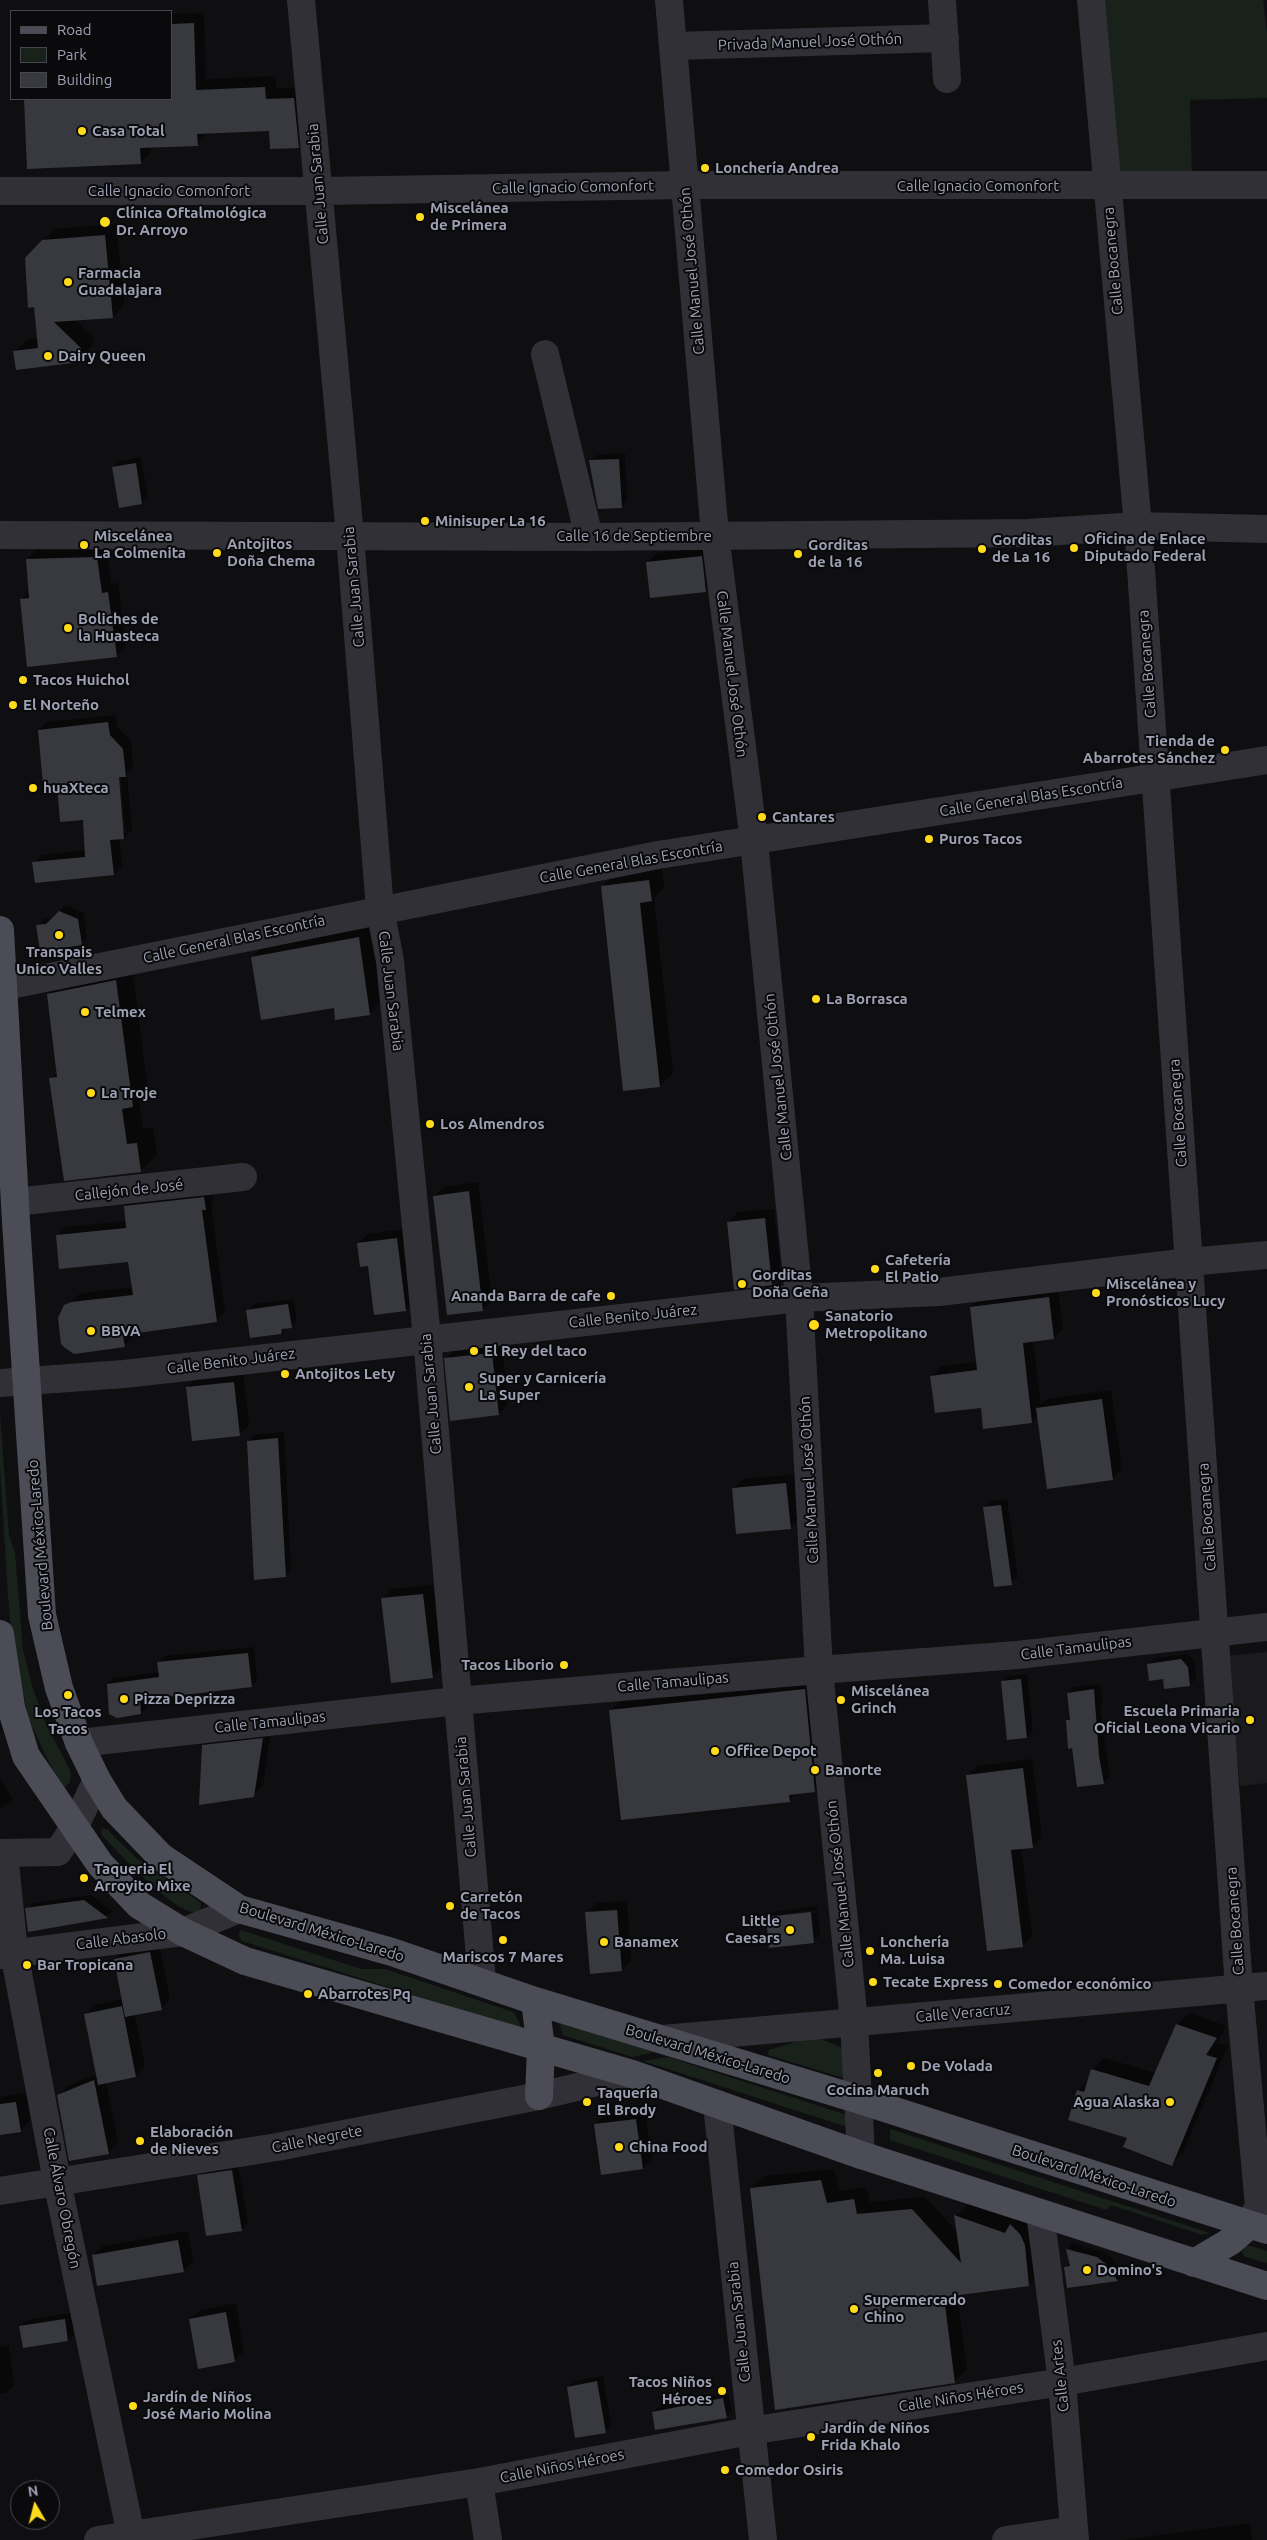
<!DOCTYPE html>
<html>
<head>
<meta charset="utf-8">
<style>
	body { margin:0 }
	#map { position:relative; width:1267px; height:2540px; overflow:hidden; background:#0f0f11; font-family:Ubuntu,sans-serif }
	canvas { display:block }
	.legend { position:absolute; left:10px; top:10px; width:162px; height:90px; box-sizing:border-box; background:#0a0a0c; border:1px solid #45464f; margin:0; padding:6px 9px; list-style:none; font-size:15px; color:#9ea1b3 }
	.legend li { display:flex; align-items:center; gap:10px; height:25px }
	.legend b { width:25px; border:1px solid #45464f }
	.north { position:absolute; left:10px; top:2480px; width:50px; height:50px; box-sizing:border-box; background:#0a0a0c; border:1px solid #45464f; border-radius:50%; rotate:352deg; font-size:14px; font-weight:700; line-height:20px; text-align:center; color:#9ea1b3 }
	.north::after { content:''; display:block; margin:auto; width:18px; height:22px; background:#ffdb19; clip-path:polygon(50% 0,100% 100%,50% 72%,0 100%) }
</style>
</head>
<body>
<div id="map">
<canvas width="1267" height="2540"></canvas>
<ul class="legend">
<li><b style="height:6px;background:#4b4c55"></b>Road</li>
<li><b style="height:14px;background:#19211b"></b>Park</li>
<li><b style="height:14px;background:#38393f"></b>Building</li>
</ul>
<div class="north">N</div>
</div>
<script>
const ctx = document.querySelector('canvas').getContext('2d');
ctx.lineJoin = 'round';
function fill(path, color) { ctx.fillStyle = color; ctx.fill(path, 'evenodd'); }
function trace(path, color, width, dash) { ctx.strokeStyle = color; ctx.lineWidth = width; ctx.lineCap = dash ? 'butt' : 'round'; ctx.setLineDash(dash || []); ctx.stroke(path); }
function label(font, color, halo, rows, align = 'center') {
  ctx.font = font + ' Ubuntu,sans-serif'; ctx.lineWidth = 4; ctx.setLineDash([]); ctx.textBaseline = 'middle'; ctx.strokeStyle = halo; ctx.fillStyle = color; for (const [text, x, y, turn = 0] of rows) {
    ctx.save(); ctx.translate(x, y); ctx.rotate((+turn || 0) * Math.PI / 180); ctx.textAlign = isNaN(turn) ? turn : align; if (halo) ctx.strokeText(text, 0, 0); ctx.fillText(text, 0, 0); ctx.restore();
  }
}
const built = new Path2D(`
	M1267,1652V1783L1240,1786L1226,1656Z`);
const green = new Path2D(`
	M1101,0H1263L1267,31V98L1190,100L1192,177L1114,175Z
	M0,1413L9,1536L15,1552L23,1650L32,1686L46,1724L71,1772L70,1782L62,1790L30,1722L13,1653L8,1597L0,1466Z
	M102,1828L108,1830L136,1858L201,1903L200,1912C178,1919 117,1851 101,1834Z
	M241,1930L361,1969H385L513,2012L519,2021L521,2029L242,1941L238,1935Z
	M559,2022L655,2052L632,2057L563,2035Z
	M814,2036L843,2048L847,2079L768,2055L769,2050Z
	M668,2057L847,2115V2127L643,2061Z
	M890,2129L1210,2233L1202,2235L1111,2205L1106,2210L890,2140Z
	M1245,2246H1251L1267,2251V2263L1245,2257L1242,2252Z`);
const shadow = new Path2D(`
	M204,13L206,79L276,76V88L305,87L309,136L298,147L270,130L208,133L197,145L151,147V152L140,163L28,168L25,99H171V14Z
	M116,224L124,305L113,317L75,319L94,338L92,346L80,358L15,352L26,340L39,338L35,305L43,241L55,229Z
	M625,453L627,500L621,507L590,461L597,455Z
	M141,457L148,497L142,503L113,467L120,461Z
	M711,547L716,581L706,591L651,597L647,562L657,553Z
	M107,548L111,584L118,583L126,647L116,656L22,600L30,591L27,559L36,550Z
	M116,715L117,727L131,741L133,767L127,773L132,830L124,838H119L122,865L114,874L34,863L42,855L86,850L85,819L58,782L39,730L47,722ZM118,771H120L125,832H122Z
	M662,868L664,887L654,898L673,1073L660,1086L603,886L616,873Z
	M66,905L84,913L87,938L81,944L38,925L44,919L53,918Z
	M372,924L382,1001L369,1014L335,1006L252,957L265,944Z
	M132,964L148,1090L139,1099L143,1129L153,1127L157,1155L140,1171L51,1079L58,1072L48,994L64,978Z
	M478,1182L492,1300L482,1310L434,1196L444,1187Z
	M213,1189L214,1200L211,1203L225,1312L216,1321L133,1332V1337L124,1346L65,1306L81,1293L133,1287L130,1260L57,1236L66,1227L126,1221L125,1206L134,1197Z
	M774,1209L781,1274L771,1284L728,1222L738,1212Z
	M406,1229L415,1300L406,1310L369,1264L358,1243L368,1234Z
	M1058,1288L1063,1329L1053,1338L1033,1341L1041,1405L1047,1399L1111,1390L1122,1469L1112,1479L1038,1415L1032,1422L982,1406L932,1376L941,1366L977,1362L971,1307L981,1298Z
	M294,1299L297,1321L280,1333L247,1311L254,1304Z
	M502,1344L508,1404L499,1414L446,1358L455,1349Z
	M243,1373L249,1425L239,1435L188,1387L197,1377Z
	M284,1432L291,1570L285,1576L248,1442L254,1435Z
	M796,1474L800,1518L791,1527L733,1489L743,1479Z
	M1007,1499L1018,1577L1011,1583L984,1507L991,1501Z
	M433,1585L442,1667L432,1677L383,1599L392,1589Z
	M254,1647L257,1680L251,1686L146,1698L147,1707L141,1713L108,1684L114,1678L160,1672L159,1662L165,1656Z
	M1188,1654L1194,1660L1196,1678L1190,1685L1164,1678L1148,1665L1155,1658Z
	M1027,1674L1033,1731L1027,1737L1002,1682L1008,1676Z
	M818,1677L828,1778L815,1791L797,1793L789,1801L611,1710L624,1697Z
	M1100,1684L1103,1704L1100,1707L1110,1776L1104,1783L1073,1747L1067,1721L1071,1717L1068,1693L1074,1687Z
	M0,1701L1,1731L0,1733Z
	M271,1729L263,1786L253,1795L203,1746L212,1736Z
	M1032,1759L1042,1837L1032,1847L1021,1848L1032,1936L1022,1946L968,1775L977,1766Z
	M0,1780L13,1799L0,1809Z
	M91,1895L113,1911L107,1916L53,1925L27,1909L33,1903Z
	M627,1901L631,1960L622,1970L587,1913L596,1903Z
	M817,1906L820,1935L813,1941L767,1918L773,1912ZM817,1910V1913L772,1918V1915Z
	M159,1943L170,1999L161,2009L135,2014L145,2067L135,2076L106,2082L118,2143L109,2153L58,2096L68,2086L97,2074L86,2014L95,2005L123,1999L115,1959L125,1950Z
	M1189,2013L1227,2026L1217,2043L1228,2046L1183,2152L1172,2164L1128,2137L1070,2120L1079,2090L1089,2080L1092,2070L1104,2058L1156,2073L1177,2025Z
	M26,2093L30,2121L20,2131L0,2134V2097Z
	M645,2110L652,2159L643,2168L595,2124L605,2115Z
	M238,2164L248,2223L242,2229L199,2176L205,2170Z
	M834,2169L840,2191L866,2187L870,2202L925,2197L958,2233L956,2216L968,2204L1016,2220L1024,2213L1032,2222L1041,2273L1029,2285L957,2294L967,2369L954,2382L751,2188L764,2176Z
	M188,2231L193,2261L183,2271L93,2255L103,2246Z
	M1073,2243L1103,2252L1112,2258L1124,2274L1118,2280L1068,2287L1066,2267L1070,2263L1068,2249Z
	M236,2303L244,2352L234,2361L190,2319L200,2310Z
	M71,2313L74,2334L68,2340L24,2346L20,2326L27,2320Z
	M9,2345L14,2385L6,2393L0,2394V2347Z
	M603,2376L611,2425L605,2431L568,2387L574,2381Z
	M728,2393L732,2411L726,2417L653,2412L659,2407L680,2401Z
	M1250,2523L1252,2540H1123Z`);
const building = new Path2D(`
	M194,23L196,90L265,87L266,99L294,98L299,148L270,149L269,131L197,134L198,146L140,148L141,164L27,169L24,99H171V24Z
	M105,235L113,318L54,322L81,348L83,355L81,359L73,363L16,370L13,351L38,348L34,307L28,308L25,258L42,240Z
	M619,459L622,508L598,509L589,460Z
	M136,463L142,504L119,508L112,467Z
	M702,556L706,592L650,598L646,562Z
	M97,557L102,593L108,592L117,657L27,667L20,599L29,598L26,559Z
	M108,722L110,735L123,749L126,777H119L124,839L110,840L114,875L35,883L32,862L85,857L83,820L60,822L57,784L43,785L38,730Z
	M649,880L652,901L640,903L660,1087L623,1091L601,886Z
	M59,911L78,919L82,945L40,951L36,925L46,924Z
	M359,937L370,1015L335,1020L334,1008L261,1020L251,957Z
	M116,980L133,1107L122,1109L127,1144L137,1143L141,1172L64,1181L49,1078L57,1077L47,994Z
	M469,1191L483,1311L447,1315L433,1196Z
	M204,1197L206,1210H202L217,1322L123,1335L125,1347L74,1354L65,1348L61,1344L58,1318L64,1305L71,1302L133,1295L128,1262L59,1269L56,1235L126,1228L124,1206Z
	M765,1218L772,1285L734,1290L727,1222Z
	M397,1238L406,1311L374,1315L368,1266L360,1267L357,1243Z
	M1049,1297L1054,1339L1023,1343L1032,1423L983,1429L981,1408L935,1413L930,1376L977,1370L970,1307Z
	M288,1304L292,1328L282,1329L281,1334L250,1338L246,1310Z
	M492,1353L499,1415L450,1421L444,1358Z
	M234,1382L240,1436L192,1441L186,1387Z
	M1102,1399L1113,1480L1047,1489L1036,1408Z
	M278,1438L286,1577L254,1580L247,1441Z
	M786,1483L791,1529L736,1534L732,1488Z
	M1001,1505L1012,1585L994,1587L983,1507Z
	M423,1594L433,1678L391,1683L381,1598Z
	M248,1653L252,1687L140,1700L141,1714L117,1718L109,1714L107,1684L159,1677L157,1662Z
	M1181,1659L1188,1667L1190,1686L1164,1689L1163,1679L1149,1681L1147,1664Z
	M1021,1679L1027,1738L1007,1740L1001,1681Z
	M805,1689L815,1792L789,1795L790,1802L621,1820L609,1710Z
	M1094,1689L1099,1756L1104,1784L1077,1787L1072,1748L1068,1749L1066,1720H1070L1067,1693Z
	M263,1738L254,1797L199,1805L202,1745Z
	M1023,1768L1033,1848L1011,1850L1023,1947L987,1951L966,1775Z
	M84,1900L108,1918L28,1932L25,1908Z
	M617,1910L622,1971L590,1974L585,1912Z
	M811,1912L814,1943L769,1948L766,1917Z
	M150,1952L162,2010L125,2017L114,1959Z
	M122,2006L136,2077L98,2085L84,2014Z
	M1176,2024L1217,2038L1206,2055L1217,2058L1172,2166L1123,2147L1127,2138L1068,2120L1077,2090L1084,2092L1091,2069L1149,2086Z
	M94,2080L109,2154L69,2161L57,2095Z
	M16,2102L21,2132L0,2135V2104Z
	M636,2119L643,2169L601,2175L594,2124Z
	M232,2170L242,2231L206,2236L197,2175Z
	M821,2180L827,2203L854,2199L857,2214L912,2209L961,2263L954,2215L1005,2233L1010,2224L1020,2234L1025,2245L1029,2286L944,2297L955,2383L775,2410L750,2188Z
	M178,2240L184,2272L97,2286L92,2255Z
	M1066,2249L1097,2257L1106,2264L1118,2281L1067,2288L1064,2267L1070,2266Z
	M226,2312L235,2362L198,2369L189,2319Z
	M65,2319L68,2341L23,2348L19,2326Z
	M597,2381L606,2433L575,2438L567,2387Z
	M723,2398L727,2418L655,2430L652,2412Z`);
const minor = new Path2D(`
	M301,0L350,536L380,909L390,961L427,1338L482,1981
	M669,0L715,535L754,841L799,1298L819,1670L854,2022L861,2155
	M942,0L947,79
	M1091,0L1138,526L1239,1988L1259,2206L1249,2225
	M674,46L945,38
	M0,191H319L685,185H1267
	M545,354L589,537
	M0,535L589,537L1028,533L1138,526L1267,529
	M0,987L658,855L1267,760
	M15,1202L243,1177
	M0,1383L124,1374L799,1298L939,1292L1189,1262L1267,1255
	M79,1743L457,1701L819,1670L1017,1655L1267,1627
	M0,1853L58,1852L74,1828L97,1780
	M4,1853L14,1952L57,2181L132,2540
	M0,1955L183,1932L239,1909
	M663,2039L1267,1986
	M717,2104L763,2540
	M0,2191L277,2147L539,2096L632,2074
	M1040,2213L1062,2382L1075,2540
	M479,2482L488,2540
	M98,2540L479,2482L750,2431L1062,2382L1267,2346
	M1006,2540L1074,2530`);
const major = new Path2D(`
	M0,930L16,1222L42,1615L59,1688L79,1743L97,1780L114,1808L161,1857L239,1909L392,1952L535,2001L857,2099L1267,2230
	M0,1634L11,1707L26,1756L100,1864L139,1905L183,1932L245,1961L632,2074L861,2155L1267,2286
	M535,2001L541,2048L539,2096
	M1194,2263L1231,2241L1249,2225`);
const markers = [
	[82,131,5,"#ffdb19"],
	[705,168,5,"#ffdb19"],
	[420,217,5,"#ffdb19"],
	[105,222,6,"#ffdb19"],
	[68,282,5,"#ffdb19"],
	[48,356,5,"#ffdb19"],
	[425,521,5,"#ffdb19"],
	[84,545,5,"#ffdb19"],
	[1074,548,5,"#ffdb19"],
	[982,549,5,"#ffdb19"],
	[217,553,5,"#ffdb19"],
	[798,554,5,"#ffdb19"],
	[68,628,5,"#ffdb19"],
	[23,680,5,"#ffdb19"],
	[13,705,5,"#ffdb19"],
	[1225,750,5,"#ffdb19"],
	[33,788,5,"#ffdb19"],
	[762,817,5,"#ffdb19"],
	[929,839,5,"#ffdb19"],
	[59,935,5,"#ffdb19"],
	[816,999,5,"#ffdb19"],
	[85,1012,5,"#ffdb19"],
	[91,1093,5,"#ffdb19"],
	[430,1124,5,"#ffdb19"],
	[875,1269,5,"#ffdb19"],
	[742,1284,5,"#ffdb19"],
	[1096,1293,5,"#ffdb19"],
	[611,1296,5,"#ffdb19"],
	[814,1325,6,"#ffdb19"],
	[91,1331,5,"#ffdb19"],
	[474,1351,5,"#ffdb19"],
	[285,1374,5,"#ffdb19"],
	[469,1387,5,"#ffdb19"],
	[564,1665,5,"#ffdb19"],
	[68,1695,5,"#ffdb19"],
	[124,1699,5,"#ffdb19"],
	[841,1700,5,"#ffdb19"],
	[1250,1720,5,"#ffdb19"],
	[715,1751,5,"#ffdb19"],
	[815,1770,5,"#ffdb19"],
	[84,1878,5,"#ffdb19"],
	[450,1906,5,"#ffdb19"],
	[790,1930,5,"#ffdb19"],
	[503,1940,5,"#ffdb19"],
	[604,1942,5,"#ffdb19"],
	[870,1951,5,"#ffdb19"],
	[27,1965,5,"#ffdb19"],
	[873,1982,5,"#ffdb19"],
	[998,1984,5,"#ffdb19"],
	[308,1994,5,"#ffdb19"],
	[911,2066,5,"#ffdb19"],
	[878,2073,5,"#ffdb19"],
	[587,2102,5,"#ffdb19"],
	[1170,2102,5,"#ffdb19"],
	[140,2141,5,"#ffdb19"],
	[619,2147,5,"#ffdb19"],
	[1087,2270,5,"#ffdb19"],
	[854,2309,5,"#ffdb19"],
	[722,2391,5,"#ffdb19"],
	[133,2406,5,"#ffdb19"],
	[811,2437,5,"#ffdb19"],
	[725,2470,5,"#ffdb19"]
];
const streetNames = [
	["Privada Manuel José Othón",810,42,-2],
	["Calle Juan Sarabia",318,184,-95],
	["Calle Ignacio Comonfort",978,186],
	["Calle Ignacio Comonfort",573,187,-1],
	["Calle Ignacio Comonfort",169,191],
	["Calle Bocanegra",1113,261,-95],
	["Calle Manuel José Othón",692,271,-95],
	["Calle 16 de Septiembre",634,536],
	["Calle Juan Sarabia",354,587,-95],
	["Calle Bocanegra",1147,664,-94],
	["Calle Manuel José Othón",732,674,83],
	["Calle General Blas Escontría",1031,797,-9],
	["Calle General Blas Escontría",631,862,-10],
	["Calle General Blas Escontría",234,939,-12],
	["Calle Juan Sarabia",391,991,83],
	["Calle Manuel José Othón",778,1077,-96],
	["Calle Bocanegra",1178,1113,-94],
	["Callejón de José",129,1190,-6],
	["Calle Benito Juárez",633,1316,-6],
	["Calle Benito Juárez",231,1361,-7],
	["Calle Juan Sarabia",431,1394,-95],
	["Calle Manuel José Othón",809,1480,-93],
	["Calle Bocanegra",1207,1517,-94],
	["Boulevard México-Laredo",40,1545,-95],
	["Calle Tamaulipas",1076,1648,-7],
	["Calle Tamaulipas",673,1682,-5],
	["Calle Tamaulipas",270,1722,-6],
	["Calle Juan Sarabia",466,1797,-95],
	["Calle Manuel José Othón",840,1884,-96],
	["Calle Bocanegra",1235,1921,-94],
	["Boulevard México-Laredo",322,1932,17],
	["Calle Abasolo",121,1939,-7],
	["Calle Veracruz",963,2013,-5],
	["Boulevard México-Laredo",708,2054,17],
	["Calle Negrete",317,2139,-11],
	["Boulevard México-Laredo",1094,2176,18],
	["Calle Álvaro Obregón",62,2198,79],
	["Calle Juan Sarabia",739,2322,-96],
	["Calle Artes",1060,2376,-96],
	["Calle Niños Héroes",961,2397,-9],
	["Calle Niños Héroes",562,2466,-11]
];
const poiNames = [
	["Casa Total",92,131],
	["Lonchería Andrea",715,168],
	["Miscelánea",430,208],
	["de Primera",430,225],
	["Clínica Oftalmológica",116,213],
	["Dr. Arroyo",116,230],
	["Farmacia",78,273],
	["Guadalajara",78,290],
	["Dairy Queen",58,356],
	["Minisuper La 16",435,521],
	["Miscelánea",94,536],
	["La Colmenita",94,553],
	["Oficina de Enlace",1084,539],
	["Diputado Federal",1084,556],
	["Gorditas",992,540],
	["de La 16",992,557],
	["Antojitos",227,544],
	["Doña Chema",227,561],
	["Gorditas",808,545],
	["de la 16",808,562],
	["Boliches de",78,619],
	["la Huasteca",78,636],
	["Tacos Huichol",33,680],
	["El Norteño",23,705],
	["Tienda de",1215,741,"right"],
	["Abarrotes Sánchez",1215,758,"right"],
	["huaXteca",43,788],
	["Cantares",772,817],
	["Puros Tacos",939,839],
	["Transpais",59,952,"center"],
	["Unico Valles",59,969,"center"],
	["La Borrasca",826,999],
	["Telmex",95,1012],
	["La Troje",101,1093],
	["Los Almendros",440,1124],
	["Cafetería",885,1260],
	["El Patio",885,1277],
	["Gorditas",752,1275],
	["Doña Geña",752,1292],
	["Miscelánea y",1106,1284],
	["Pronósticos Lucy",1106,1301],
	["Ananda Barra de cafe",601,1296,"right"],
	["Sanatorio",825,1316],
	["Metropolitano",825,1333],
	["BBVA",101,1331],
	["El Rey del taco",484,1351],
	["Antojitos Lety",295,1374],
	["Super y Carnicería",479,1378],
	["La Super",479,1395],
	["Tacos Liborio",554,1665,"right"],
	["Miscelánea",851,1691],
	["Grinch",851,1708],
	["Pizza Deprizza",134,1699],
	["Escuela Primaria",1240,1711,"right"],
	["Oficial Leona Vicario",1240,1728,"right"],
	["Los Tacos",68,1712,"center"],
	["Tacos",68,1729,"center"],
	["Office Depot",725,1751],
	["Banorte",825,1770],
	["Taqueria El",94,1869],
	["Arroyito Mixe",94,1886],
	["Carretón",460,1897],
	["de Tacos",460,1914],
	["Little",780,1921,"right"],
	["Caesars",780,1938,"right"],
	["Banamex",614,1942],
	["Lonchería",880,1942],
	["Ma. Luisa",880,1959],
	["Mariscos 7 Mares",503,1957,"center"],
	["Bar Tropicana",37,1965],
	["Tecate Express",883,1982],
	["Comedor económico",1008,1984],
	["Abarrotes Pq",318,1994],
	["De Volada",921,2066],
	["Cocina Maruch",878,2090,"center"],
	["Taquería",597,2093],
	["El Brody",597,2110],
	["Agua Alaska",1160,2102,"right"],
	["Elaboración",150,2132],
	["de Nieves",150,2149],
	["China Food",629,2147],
	["Domino's",1097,2270],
	["Supermercado",864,2300],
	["Chino",864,2317],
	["Tacos Niños",712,2382,"right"],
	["Héroes",712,2399,"right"],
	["Jardín de Niños",143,2397],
	["José Mario Molina",143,2414],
	["Jardín de Niños",821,2428],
	["Frida Khalo",821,2445],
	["Comedor Osiris",735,2470]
];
fill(built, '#1b1b1e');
fill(green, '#19211b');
fill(shadow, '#0007');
fill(building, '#38393f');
trace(minor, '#303036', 28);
trace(major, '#4b4c55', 28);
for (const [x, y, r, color] of markers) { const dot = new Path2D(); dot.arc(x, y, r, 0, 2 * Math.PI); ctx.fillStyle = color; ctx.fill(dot); trace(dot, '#0a0a0c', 2); }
label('15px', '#9ea1b3', '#0a0a0c', streetNames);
label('bold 15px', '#9ea1b3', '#0a0a0c', poiNames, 'left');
</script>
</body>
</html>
